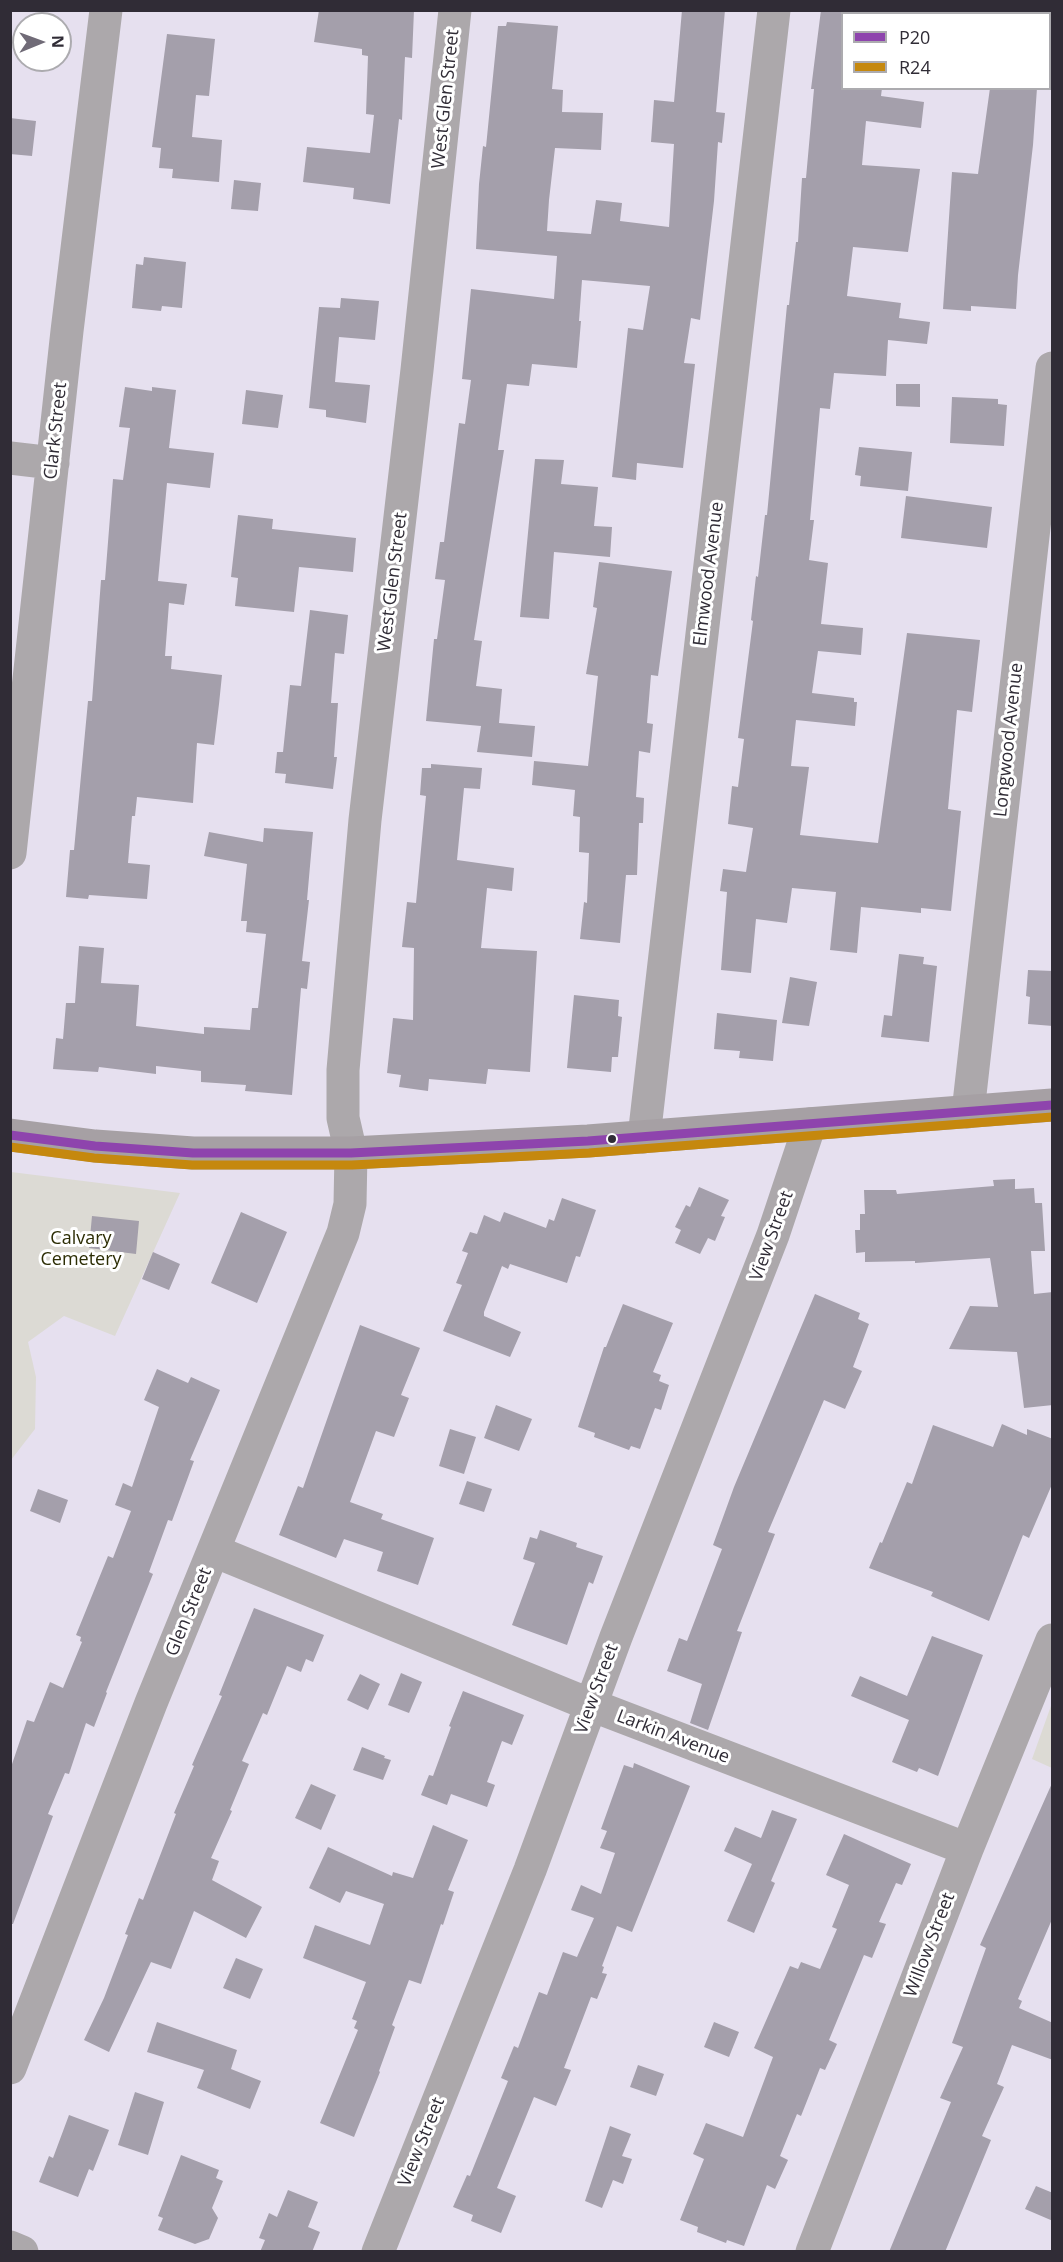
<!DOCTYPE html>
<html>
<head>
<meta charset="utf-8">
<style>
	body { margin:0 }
	#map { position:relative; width:1063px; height:2262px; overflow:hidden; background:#e6e0ef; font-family:"Open Sans",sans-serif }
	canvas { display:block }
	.frame { position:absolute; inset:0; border:12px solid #302c36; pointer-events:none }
	.legend { position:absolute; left:841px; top:12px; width:210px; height:78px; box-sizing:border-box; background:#fff; border:2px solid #acabaf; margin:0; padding:8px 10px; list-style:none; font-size:18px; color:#302c36 }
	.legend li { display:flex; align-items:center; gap:12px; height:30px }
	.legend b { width:30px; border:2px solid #acabaf }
	.north { position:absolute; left:12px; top:12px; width:60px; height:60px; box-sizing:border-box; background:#fff; border:2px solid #acabaf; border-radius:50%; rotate:89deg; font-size:16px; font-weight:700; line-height:24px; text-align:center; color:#302c36 }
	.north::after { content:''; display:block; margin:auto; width:21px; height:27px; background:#706b77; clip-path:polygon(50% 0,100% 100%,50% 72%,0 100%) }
</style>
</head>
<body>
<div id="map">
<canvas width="1063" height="2262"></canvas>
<div class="frame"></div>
<ul class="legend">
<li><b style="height:8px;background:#8e44ad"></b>P20</li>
<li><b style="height:8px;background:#c5880e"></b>R24</li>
</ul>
<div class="north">N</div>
</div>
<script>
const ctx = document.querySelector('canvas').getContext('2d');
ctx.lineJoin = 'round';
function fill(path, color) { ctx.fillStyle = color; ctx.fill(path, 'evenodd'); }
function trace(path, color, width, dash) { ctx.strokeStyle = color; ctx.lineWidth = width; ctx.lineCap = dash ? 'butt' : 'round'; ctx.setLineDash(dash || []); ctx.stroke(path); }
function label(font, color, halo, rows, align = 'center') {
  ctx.font = font + ' "Open Sans",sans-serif'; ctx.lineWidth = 6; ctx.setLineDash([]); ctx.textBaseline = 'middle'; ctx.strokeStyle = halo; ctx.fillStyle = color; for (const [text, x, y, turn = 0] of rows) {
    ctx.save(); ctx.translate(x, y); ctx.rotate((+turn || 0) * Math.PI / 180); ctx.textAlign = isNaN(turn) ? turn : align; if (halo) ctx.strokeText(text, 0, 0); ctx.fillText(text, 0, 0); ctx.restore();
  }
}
const green = new Path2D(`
	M11,1172L180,1193L115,1336L64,1316L28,1342L36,1377L35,1429L11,1460Z
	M1052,1703V1768L1032,1759Z`);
const building = new Path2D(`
	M319,10H414L412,58L405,57L402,120L399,119L390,204L353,199L354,188L303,182L307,147L370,153L374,115L366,114L368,56L362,55V49L314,42Z
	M682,10H725L716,112L725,113L722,143L718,142L714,201L700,320L691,318L684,363L695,364L683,468L637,463L636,480L612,477L628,328L643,330L650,286L582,280L579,321H581L577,368L532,364L529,386L507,384L498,450H504L474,640L482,641L476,686L502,689L499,723L535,726L532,757L477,752L481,726L426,721L434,639H437L445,580L435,579L440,542H444L459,423L465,424L471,380L462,379L471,289L554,299L557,256L476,249L479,184L483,146L486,147L498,26H506L507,22L558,26L552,89L563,90L562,112L603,113L601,150L555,148L549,200L547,231L591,234L596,200L622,203L620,221L669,227L674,144L651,142L654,100L674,102Z
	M821,10H843V88H882L881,96L924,102L921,128L866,121L862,165L920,169L908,252L853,247L847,296L901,303L899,318L930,322L927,344L888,340L886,376L834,373L830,409L820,408L810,520H814L809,560L828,563L821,624L863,628L861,655L818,651L812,693L854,698V702H857L855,726L796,720L791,766L809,767L800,835L878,843L907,633L980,640L972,712L957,710L948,809L961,811L951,911L921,908V913L861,907L857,953L830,950L836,892L792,888L787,923L756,919L751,973L721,970L727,892L720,891L723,869L746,872L753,828L728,824L732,786L738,787L744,739L738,738L753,621L751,620L756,576L758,577L765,515H767L787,305H789L796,242H798L802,178H806L814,89H811Z
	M167,34L215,39L209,96L196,95L192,137L222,140L219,182L172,178L173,169L159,168L161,148L152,147Z
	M990,88H1037L1033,145L1018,275L1016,309L971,306V311L943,309L952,172L978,174Z
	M10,118L36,121L32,156L10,154Z
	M234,180L261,183L258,211L231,209Z
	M144,257L186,262L182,308L162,306L161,311L132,308L136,264L143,265Z
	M341,298L379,301L375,340L339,337L335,382L370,385L366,423L326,417V410L309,408L319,307L340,308Z
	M896,384H920V407L896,406Z
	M125,387L152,391V387L176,390L169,448L214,453L210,488L167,483L158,581L187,584L184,605L169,603L165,656H172L171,669L222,675L219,704L214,745L197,743L193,803L137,797L135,816H132L128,863L150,865L147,899L89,895L88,899L66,897L70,850H74L88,701H92L101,580H105L113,479L123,480L130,428L119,427Z
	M246,390L283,395L278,428L242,424Z
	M952,397L998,399V404L1007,405L1004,446L950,443Z
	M859,447L912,452L908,491L860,486L861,476L855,475Z
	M535,459L564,460L561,484L598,487L594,526L612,527L610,557L554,552L549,619L520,617Z
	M906,496L992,507L987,548L901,538Z
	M238,515L273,519L272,529L356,538L353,572L299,567L294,612L235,606L238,578L231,577Z
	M599,562L672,571L658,676L651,675L647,723L653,724L650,753L639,751L636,797L644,798L643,823H639L637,875H626L620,943L580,939L584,902L587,903L589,853L579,852L580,817L573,816L575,790L532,785L534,761L588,766L598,676L586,674L597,608L593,607Z
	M310,610L348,615L344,654L335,653L331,703H338L334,757H337L333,789L285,783L286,774L275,773L277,752H283L290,685L301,686Z
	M431,764L482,768L480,789L464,788L457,860L514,868L512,891L487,888L481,948L537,951L530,1072L488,1069L486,1084L429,1079L428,1091L399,1087L401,1075L387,1073L393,1018L413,1020L414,948L402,947L407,902L416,903L426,796L420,795L422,768H431Z
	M264,828L313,832L307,900H309L302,961L310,962L307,989L301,988L292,1095L245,1091L246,1085L201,1082V1071L156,1066V1074L99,1067L98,1072L53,1069L56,1038L63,1039L66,1003H75L79,946L104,948L101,983L139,985L136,1026L204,1034V1027L250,1030L252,1008H258L266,934L246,932L247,921H241L247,864L204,856L209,832L263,842Z
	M899,954L924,957L923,964L937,966L929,1042L881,1037L884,1015L892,1016Z
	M1028,970L1053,971V1026L1028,1024L1030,997L1026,996Z
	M790,977L817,982L809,1026L782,1023Z
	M574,995L619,1000L618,1016L622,1017L618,1057H612L611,1072L567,1068Z
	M717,1013L777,1020L773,1061L739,1058L740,1051L714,1049Z
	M1015,1179V1189L1034,1188L1035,1203H1042L1045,1251H1031L1034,1294L1053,1292V1405L1024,1408L1017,1352L949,1349L970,1306L998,1307L990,1258L915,1263V1261L865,1262V1252L856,1253L855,1230H860V1214H865L864,1190H896L897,1194L994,1186L993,1180Z
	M699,1187L729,1200L721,1216L725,1217L715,1241L708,1238L700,1254L675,1243L681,1230L675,1227L686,1205L690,1207Z
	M562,1198L596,1210L580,1257L576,1256L567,1283L510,1264L508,1269L502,1266L484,1312V1316L521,1332L510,1357L443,1331L462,1285L456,1283L468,1253L462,1251L470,1232L477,1234L484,1215L500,1222L504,1212L546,1228L549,1219L554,1221Z
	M241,1212L287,1232L257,1303L211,1283Z
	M92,1216L139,1221L136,1254L89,1248Z
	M153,1252L180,1264L169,1290L142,1279Z
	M815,1294L860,1313L858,1319L869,1324L853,1367L862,1371L845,1409L824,1400L768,1532L775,1534L737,1631L742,1632L708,1730L690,1723L702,1684L667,1671L679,1638L687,1641L722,1549L713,1545L734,1487Z
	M623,1304L673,1323L653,1372L661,1375L659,1381L669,1385L661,1410L655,1408L640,1449L631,1446L629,1450L594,1437L595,1433L578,1427L604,1347H606Z
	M360,1325L420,1348L401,1395L409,1398L394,1437L376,1431L350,1502L383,1514L381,1519L434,1538L418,1585L377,1571L383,1552L344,1539L336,1558L279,1535L298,1486L303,1488Z
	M157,1369L188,1383L191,1377L220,1390L190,1460L194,1461L172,1521L168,1520L149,1572L153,1574L106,1692L107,1693L94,1727L86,1723L69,1774L65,1773L48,1814L53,1816L13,1924H10V1770L27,1720L34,1722L50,1682L63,1688L82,1642L80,1641L81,1637L76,1635L108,1556L113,1558L131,1511L115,1505L123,1483L132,1487L159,1407L144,1400Z
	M496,1405L532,1419L519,1451L484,1438Z
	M1002,1424L1027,1435V1429L1053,1439V1482L1029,1538L1023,1535L989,1621L931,1596L933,1592L869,1568L880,1542L882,1543L907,1482L912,1484L933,1425L993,1447Z
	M450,1429L476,1437L464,1474L439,1466Z
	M467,1481L492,1489L484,1512L459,1504Z
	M38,1489L68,1500L60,1523L30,1511Z
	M540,1530L577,1543L576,1547L603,1556L593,1584L589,1582L567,1645L512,1625L535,1563L523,1559L530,1537L537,1539Z
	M254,1608L324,1635L313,1662L306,1659L301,1672L287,1666L267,1715L263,1713L242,1761L249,1764L230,1810L232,1811L211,1858L219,1861L212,1880L262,1907L246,1938L194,1911L171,1969L151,1962L109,2052L84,2040L104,1998L128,1935L125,1934L139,1898L143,1900L176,1814L174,1813L194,1766L192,1765L222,1696L219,1695Z
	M932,1636L983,1655L938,1776L919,1768L917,1772L892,1762L909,1720L851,1696L860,1676L907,1696Z
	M401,1673L422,1682L409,1713L388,1705Z
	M360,1674L380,1684L368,1710L347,1700Z
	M463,1691L524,1715L512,1745L502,1741L487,1782L495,1785L487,1807L451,1794L447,1805L421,1795L429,1775L433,1776L451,1727L449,1726Z
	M362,1747L385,1756L384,1758L391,1760L383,1780L353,1770Z
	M634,1763L690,1786L632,1932L617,1926L602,1966L604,1967L602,1973L607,1974L597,1999L591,1997L564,2068L571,2070L556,2106L534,2097L497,2188L516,2196L501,2233L471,2221L473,2215L453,2207L467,2175L470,2176L508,2081L501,2078L514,2046L518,2048L539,1992L547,1995L563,1952L577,1957L594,1918L571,1910L581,1885L601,1894L615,1853L600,1848L607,1831L601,1829L624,1765L633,1768Z
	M1053,1781V1917L1018,1999L1022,2001L1019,2008L1053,2023V2060L1012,2045L997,2084L1004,2087L982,2136L991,2140L945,2252H889L951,2102L940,2098L963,2047L952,2043L986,1948L980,1945Z
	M311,1784L336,1795L321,1830L295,1818Z
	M772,1810L797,1819L771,1881L775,1883L754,1933L727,1921L752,1864L724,1851L735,1827L761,1838Z
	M433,1825L468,1840L448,1890L454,1892L443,1925L441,1924L421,1984L409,1980L392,2025L395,2027L379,2071L380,2072L354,2137L320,2123L358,2030L354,2028L357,2021L352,2019L366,1982L303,1958L315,1925L370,1945L384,1904L346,1891L340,1903L309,1888L328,1847L392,1876L393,1872L413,1878Z
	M844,1834L911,1864L902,1885L896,1883L879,1922L886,1924L872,1958L864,1955L829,2040L837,2044L825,2070L820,2068L801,2116L797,2114L780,2156L788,2160L775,2189L767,2185L744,2246L727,2240L726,2243L697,2232L698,2227L680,2220L704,2159L693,2154L706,2123L743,2137L773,2057L754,2048L790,1966L798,1969L801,1962L820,1969L837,1929L832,1927L849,1885L826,1875Z
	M236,1958L263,1969L250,1999L223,1988Z
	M157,2022L237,2050L231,2069L261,2081L250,2109L197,2088L204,2070L147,2052Z
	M714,2022L739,2032L729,2057L704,2047Z
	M638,2065L664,2074L656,2096L630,2087Z
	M135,2092L164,2102L148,2155L118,2145Z
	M69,2115L109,2130L93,2171L89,2169L78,2197L39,2182L49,2156L53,2158Z
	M610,2126L631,2134L622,2156L632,2159L623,2184L613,2180L602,2208L585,2201Z
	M181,2155L219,2170L216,2178L223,2181L212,2208L218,2218L209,2239L195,2244L158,2230L163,2218L158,2216Z
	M1036,2186L1053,2193V2221L1025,2209Z
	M288,2190L318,2202L308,2227L320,2232L312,2252H260L265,2240L259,2238L269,2213L277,2217Z`);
const minor = new Path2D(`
	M10,458L53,463
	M10,853L67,331L106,10
	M968,1112L1052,368
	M644,1137L774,10
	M214,1551L591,1705L967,1849
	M10,2068L151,1703L343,1233L350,1204L351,1153L343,1118V1070L365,820L417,370L455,10
	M10,2247L22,2252
	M378,2252L530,1870L616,1637L773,1235L810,1124
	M812,2252L967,1849L1052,1640`);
const major = new Path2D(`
	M10,1135L95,1146L193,1153H351L588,1141L1052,1105`);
const bus1 = new Path2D(`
	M10,1135L95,1146L193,1153H351L588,1141L1052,1105`);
const bus2 = new Path2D(`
	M10,1147L94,1158L192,1165H352L589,1153L1052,1117`);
const markers = [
	[612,1139,5,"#302c36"]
];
const streetNames = [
	["West Glen Street",446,99,-84],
	["Clark Street",56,431,-84],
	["Elmwood Avenue",709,574,-83],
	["West Glen Street",393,582,-83],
	["Longwood Avenue",1009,740,-84],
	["View Street",772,1236,-70],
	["Glen Street",189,1612,-68],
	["View Street",597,1689,-70],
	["Larkin Avenue",673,1737,21],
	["Willow Street",930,1945,-69],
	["View Street",422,2142,-68]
];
const parkNames = [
	["Calvary",81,1239],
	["Cemetery",81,1260]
];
fill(green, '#dcdad4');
fill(building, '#a49fab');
trace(minor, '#aca8ab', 33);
trace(major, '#a6a0a4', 33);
trace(bus1, '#8e44ad', 9);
trace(bus2, '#c5880e', 9);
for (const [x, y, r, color] of markers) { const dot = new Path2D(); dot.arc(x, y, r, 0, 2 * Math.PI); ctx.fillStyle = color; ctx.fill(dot); trace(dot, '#fff', 2); }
label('18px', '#302c36', '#fff', streetNames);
label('18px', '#2c2d04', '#fff', parkNames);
</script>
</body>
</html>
